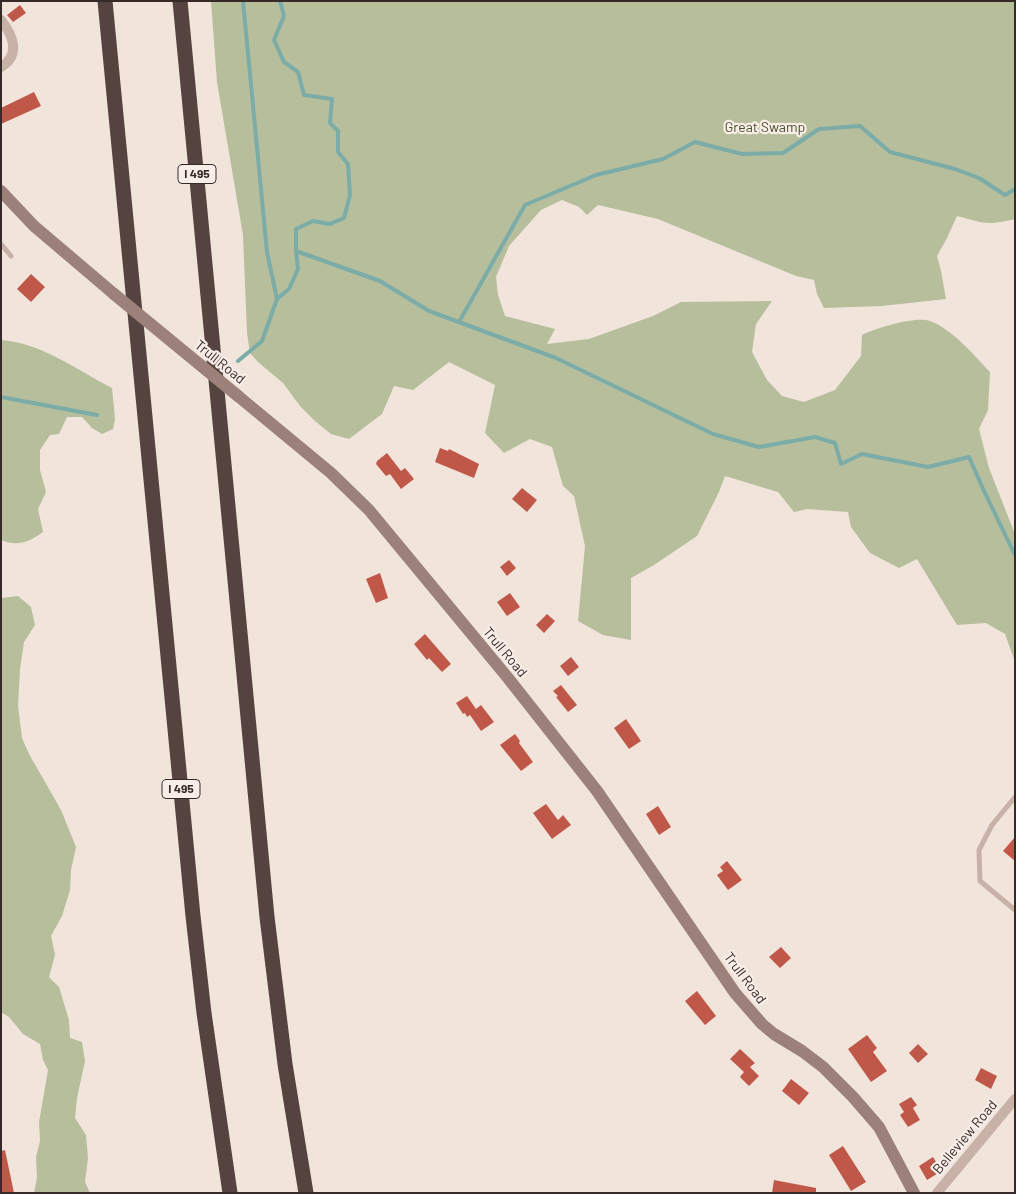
<!DOCTYPE html>
<html>
<head>
<meta charset="utf-8">
<style>
	body { margin:0 }
	#map { position:relative; width:1016px; height:1194px; overflow:hidden; background:#f0e4db; font-family:Barlow,sans-serif }
	canvas { display:block }
	.frame { position:absolute; inset:0; border:2px solid #352a28; pointer-events:none }
</style>
</head>
<body>
<div id="map">
<canvas width="1016" height="1194"></canvas>
<div class="frame"></div>
</div>
<script>
const ctx = document.querySelector('canvas').getContext('2d');
ctx.lineJoin = 'round';
function fill(path, color) { ctx.fillStyle = color; ctx.fill(path, 'evenodd'); }
function trace(path, color, width, dash) { ctx.strokeStyle = color; ctx.lineWidth = width; ctx.lineCap = dash ? 'butt' : 'round'; ctx.setLineDash(dash || []); ctx.stroke(path); }
function label(font, color, halo, rows, align = 'center') {
  ctx.font = font + ' Barlow,sans-serif'; ctx.lineWidth = 4.5; ctx.setLineDash([]); ctx.textBaseline = 'middle'; ctx.strokeStyle = halo; ctx.fillStyle = color; for (const [text, x, y, turn = 0] of rows) {
    ctx.save(); ctx.translate(x, y); ctx.rotate((+turn || 0) * Math.PI / 180); ctx.textAlign = isNaN(turn) ? turn : align; if (halo) ctx.strokeText(text, 0, 0); ctx.fillText(text, 0, 0); ctx.restore();
  }
}
const green = new Path2D(`
	M211,1H1015V219C986,226 984,223 957,216L946,240L937,256L941,271L946,299L882,306L824,308L817,294L814,280L796,276L658,219L598,205L587,215L579,207L562,200L541,210L509,246L496,277L498,295L505,316L555,329L547,344L589,339L653,316L681,302L772,301L756,324L752,352L767,380L782,396L804,402L835,390L861,356L862,335C877,328 915,316 930,321C952,329 974,355 990,372L988,410L979,429L989,468L1015,534V662L1005,634L986,623L957,625L917,559L899,568L870,553L851,527L848,512L807,509L794,512L778,492L725,476L719,492L697,536L654,565L631,578V640L603,635L578,621L585,546L574,496L563,486L552,447L530,439L504,453L485,433L495,385L449,362L413,390L394,386L382,414L349,439L331,434L315,421L300,406L283,383L258,362L250,353L247,333L243,235L217,82Z
	M1,340C42,343 77,370 112,388L115,419L113,429L102,434L92,428L82,417H67L59,434L50,435L40,450V470L46,492L38,509L43,532C29,542 18,547 1,540Z
	M18,596L31,607L35,625L24,642L20,669L18,706L22,738L29,754L61,810L76,847L71,870L70,890L62,916L51,936L55,955L49,977L59,987L69,1020L70,1038L82,1042L85,1061L77,1098L75,1118L86,1135L88,1158L85,1182L90,1193H34L37,1177L36,1157L40,1141L39,1122L48,1070L43,1060L40,1044L23,1034L9,1017L1,1012V598Z`);
const stream = new Path2D(`
	M243,1L267,252L277,299
	M296,251L380,281L429,311L556,358L713,434L759,447L815,437L835,443L841,464L862,454L928,467L969,457L984,491L1015,555
	M459,322L525,205L596,175L663,159L695,142L742,154L783,153L819,129L860,126L890,152L955,169L979,178L1005,195L1015,189
	M238,361L262,341L277,299L289,289L298,269L296,251V229L313,221L330,224L344,218L350,195L348,164L338,152V131L330,123L332,99L304,95L298,72L284,62L274,40L284,16L280,1
	M1,397L97,415`);
const building = new Path2D(`
	M20,5L26,13L13,22L7,15Z
	M34,92L41,106L1,124V108Z
	M31,274L45,287L31,302L17,289Z
	M440,448L448,451L449,449L479,464L474,478L435,462Z
	M387,453L401,471L405,468L414,479L401,489L390,474L386,476L376,464L377,461Z
	M522,488L537,500L527,512L512,499Z
	M509,560L516,568L507,576L500,567Z
	M380,573L388,598L376,603L366,579Z
	M510,593L520,607L507,616L497,602Z
	M547,614L555,621L544,633L536,625Z
	M425,634L451,664L442,672L429,658L427,660L414,644Z
	M571,657L579,667L568,676L560,666Z
	M561,685L577,705L568,712L556,697L558,696L553,691Z
	M467,696L476,709L481,705L494,722L481,731L470,715L467,717L465,713L463,714L456,703Z
	M626,719L641,741L629,749L614,728Z
	M515,734L520,741L519,743L533,762L521,771L500,745Z
	M546,804L558,820L563,815L571,825L552,839L533,813Z
	M658,806L671,827L659,835L646,814Z
	M1015,837V861L1003,851Z
	M727,861L742,880L728,890L717,875L723,871L720,867Z
	M781,947L791,958L780,968L769,957Z
	M697,991L716,1016L705,1025L685,1001Z
	M867,1035L877,1048L873,1052L887,1071L871,1082L848,1049Z
	M918,1044L928,1054L918,1063L909,1053Z
	M740,1049L755,1063L750,1067L759,1076L749,1086L740,1077L744,1072L730,1059Z
	M981,1068L997,1076L991,1089L975,1080Z
	M791,1079L809,1093L799,1105L782,1091Z
	M911,1097L917,1105L913,1108L920,1120L908,1127L900,1115L904,1112L899,1104Z
	M843,1146L866,1182L851,1191L829,1155Z
	M5,1150L14,1193H1V1151Z
	M933,1157L939,1167L937,1168L940,1172L927,1180L919,1166Z
	M774,1180L816,1188V1193H772Z`);
const lane = new Path2D(`
	M1,244L11,256
	M1015,797L992,825L979,850L980,881L1015,910`);
const street = new Path2D(`
	M1,20C13,35 21,55 1,67
	M937,1193L1015,1099`);
const secondary = new Path2D(`
	M1,191L34,226L114,294
	M238,396L331,473L369,510L508,678L597,791L735,993L762,1024L774,1034L802,1051L823,1067L853,1097L879,1127L914,1193`);
const highway = new Path2D(`
	M105,1L193,916L204,1013L230,1193
	M180,1L267,917L285,1064L306,1193`);
const secondaryBridge = new Path2D(`
	M114,294L238,396`);
const shields = [
	[197,174,38],
	[181,789,38]
];
const shieldNames = [
	["I 495",197,174],
	["I 495",181,789]
];
const parkNames = [
	["Great Swamp",765,127]
];
const streetNames = [
	["Trull Road",220,362,39],
	["Trull Road",505,652,50],
	["Trull Road",745,978,53],
	["Belleview Road",965,1137,-50]
];
fill(green, '#b7be9c');
trace(stream, '#7baca8', 4);
fill(building, '#c0584a');
trace(lane, '#c8b2a8', 5);
trace(street, '#c8b2a8', 10);
trace(secondary, '#9b8179', 12);
trace(highway, '#55433f', 15);
trace(secondaryBridge, '#9b8179', 12);
for (const [x, y, w] of shields) { const box = new Path2D(); box.roundRect(x - w / 2, y - 9.5, w, 19, 4); ctx.fillStyle = '#f8eee7'; ctx.fill(box); trace(box, '#352a28', 1); }
label('bold 12px', '#352a28', null, shieldNames);
label('14px', '#49522d', '#f8eee7', parkNames);
label('14px', '#352a28', '#f8eee7', streetNames);
</script>
</body>
</html>
